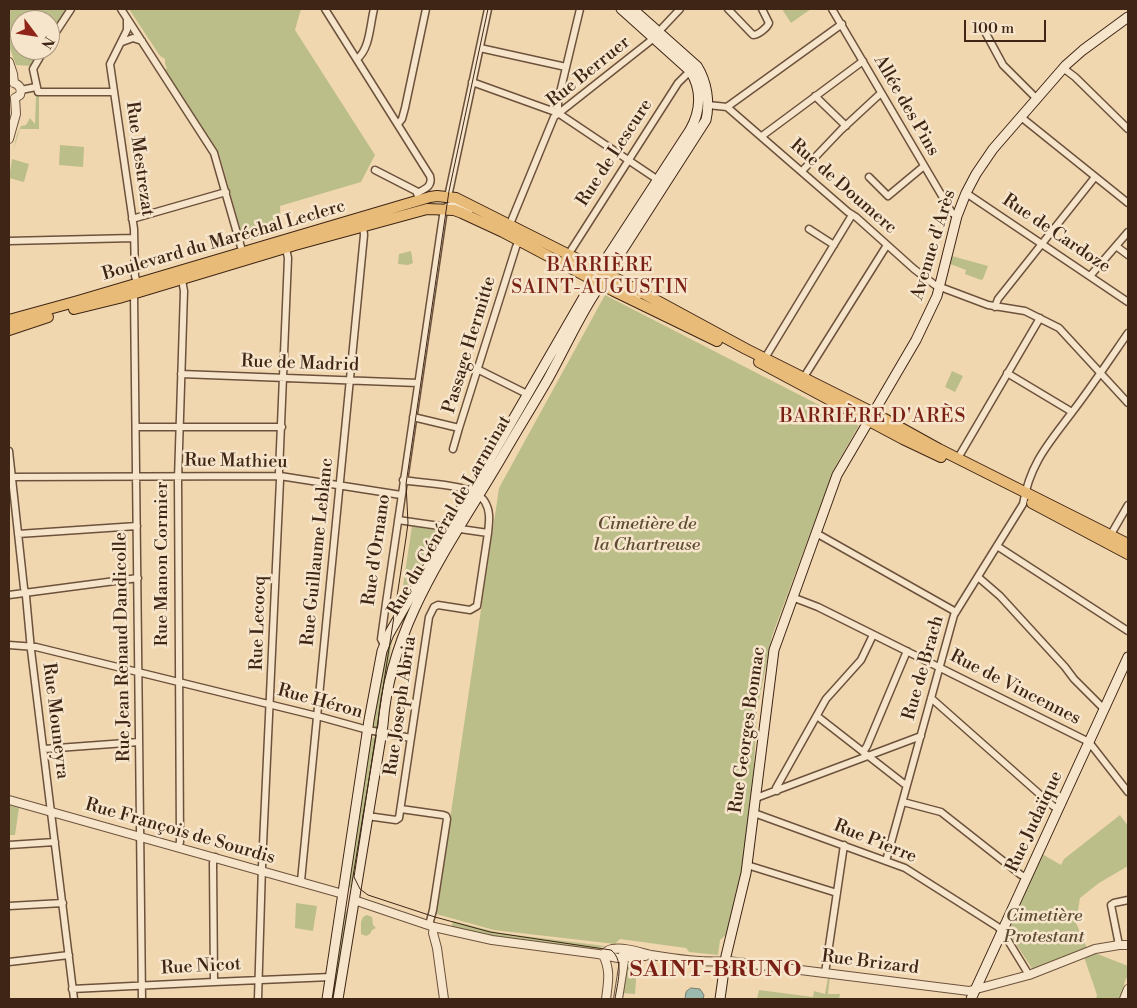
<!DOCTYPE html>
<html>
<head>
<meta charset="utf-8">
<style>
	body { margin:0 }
	#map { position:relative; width:1137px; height:1008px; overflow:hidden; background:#f1d7af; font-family:"Libre Bodoni",serif }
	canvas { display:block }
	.frame { position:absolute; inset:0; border:10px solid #3f2515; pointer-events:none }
	.north { position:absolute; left:10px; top:10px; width:50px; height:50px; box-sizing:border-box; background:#f6e5cb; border:1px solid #ad9882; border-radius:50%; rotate:121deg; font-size:14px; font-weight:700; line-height:20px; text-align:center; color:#3f2515 }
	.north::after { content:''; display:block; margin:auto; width:18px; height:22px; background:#8f2418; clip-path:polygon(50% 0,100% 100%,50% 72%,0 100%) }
	.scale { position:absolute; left:964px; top:20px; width:82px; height:22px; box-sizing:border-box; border:2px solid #3f2515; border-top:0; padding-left:6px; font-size:15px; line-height:18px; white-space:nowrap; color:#3f2515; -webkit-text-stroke:4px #f6e5cb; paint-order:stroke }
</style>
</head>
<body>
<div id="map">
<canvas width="1137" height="1008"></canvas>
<div class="frame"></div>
<div class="north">N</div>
<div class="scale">100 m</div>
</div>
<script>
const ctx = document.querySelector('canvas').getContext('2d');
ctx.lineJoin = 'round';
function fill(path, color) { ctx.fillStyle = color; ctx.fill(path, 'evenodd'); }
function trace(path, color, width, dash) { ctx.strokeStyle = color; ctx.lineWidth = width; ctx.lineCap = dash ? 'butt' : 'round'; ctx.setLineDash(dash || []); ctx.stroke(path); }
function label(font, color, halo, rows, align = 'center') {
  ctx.font = font + ' "Libre Bodoni",serif'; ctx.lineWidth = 5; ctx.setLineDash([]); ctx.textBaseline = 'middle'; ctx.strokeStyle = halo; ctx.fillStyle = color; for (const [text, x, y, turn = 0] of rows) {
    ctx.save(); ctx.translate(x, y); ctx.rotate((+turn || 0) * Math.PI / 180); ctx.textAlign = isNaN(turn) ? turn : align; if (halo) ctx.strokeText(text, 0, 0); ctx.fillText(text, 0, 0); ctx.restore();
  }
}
const green = new Path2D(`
	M9,9H67L50,36V20H20V50H41L31,66L16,65L9,46Z
	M129,9H301L295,30L375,155L361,182L280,206L281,231L244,242L219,153L165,70L167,68L165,64V59L160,56Z
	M782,9H811L791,23Z
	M36,96H39V129H20L13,151L17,135L21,126L26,125L30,118L35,124Z
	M60,145L84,147L83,167L59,165Z
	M12,159L29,164L24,182L9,178Z
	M411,251L413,263L408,265L398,264L399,254Z
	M952,256L988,266L983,279L981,280L965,274L966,270L950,264Z
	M605,295L858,425V427L834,469L772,636L757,711L754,766L742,871L726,935L720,940L718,955L689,952L686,948L620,939L615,944L494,930L436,914L499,488Z
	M952,371L963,376L955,392L945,387Z
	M412,526L435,530L438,532L439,535L401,599Z
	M393,634L379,728L371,727L383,653Z
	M369,737L377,738L353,888L347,887Z
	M9,805L19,808L15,835H9Z
	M1120,815L1128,826V866L1099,883L1080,898L1076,923L1087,948L1033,970L1007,930L1042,854L1061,865L1064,859Z
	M296,903L317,906L313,931L295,928Z
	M343,911L349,912L335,999H331Z
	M367,915L372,917L373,925L376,928L372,930L370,934L366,936L361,934V922L363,917Z
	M453,921L500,933L605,946L595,950L490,936L451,928Z
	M1095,953L1128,966V979L1126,978L1123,988L1125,990L1121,999H1096L1097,995L1084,957Z
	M627,963L640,965V969H637L635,994L622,993Z
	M828,977H830L828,994H840L839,999H757L759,990L813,997L814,991L825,994Z`);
const water = new Path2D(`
	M691,988L700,989L704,995L703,999H685L686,992Z`);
const minor = new Path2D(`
	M121,9L214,153L243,254
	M325,9L430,176C433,186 425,189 417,193
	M728,9L753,35C758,35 767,28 769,23L762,9
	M832,9L952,213L957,216
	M127,19V30L110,64L134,229L135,276L138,285
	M983,28L1003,65L1037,99
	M50,41L71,9
	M122,42L133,38L142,41
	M480,48L566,67
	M44,50L33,69L38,92H114
	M357,59C370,49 370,24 374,9
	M1063,68L1075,77L1128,129
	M472,82L558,113L658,180
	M21,90L36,87
	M815,96L846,126
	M708,105L727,107L842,24
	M727,107L848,212L856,217L914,269L935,285L988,305L1025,311L1059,328L1128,403
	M558,113V101L580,9
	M1021,117L1128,203
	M398,124L402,119L405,108L426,9
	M762,136L863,61
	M375,170L416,191L418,196
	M802,171L841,130L881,93
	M869,177L888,196L924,166
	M966,193L1128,302
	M448,197L488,9
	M132,219L226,192
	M508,224H510L554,117L649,42L680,9
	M809,229L834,245
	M9,241L134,238
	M1116,246L1128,255
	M568,255L678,83L690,71
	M1090,276L1128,232
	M134,294L142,999
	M995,307L998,299L1095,177
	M765,358L852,215
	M477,369L527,394
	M1007,373L1072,412
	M181,374L418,383
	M804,377L887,245
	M413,417L459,428L516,247L519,241
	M136,427H282
	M453,449L459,428
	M9,451L24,588L26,596L31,650L74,999
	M958,458L1040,318
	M9,477L280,476L401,495
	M398,520L488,533C489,522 491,512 485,502C474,483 424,484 403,480
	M816,533L956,612
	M18,534L137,526
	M1110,536L1128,505
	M997,546L1128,631
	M978,577L1000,596L1065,667L1074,679L1104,709
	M9,595L138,578
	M792,597L818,607L1089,742L1128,792
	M9,645L36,647L321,717L368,730L411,738
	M384,645L381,639L386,603L444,209C452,201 461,206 470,210
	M931,698L1053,806L1059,809
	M817,716L903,783L907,785
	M44,749L139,742
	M863,752L867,746L907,651
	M777,791L776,788L826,699L861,660L873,635
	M756,798L921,736
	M903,802L941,812L1021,875L1027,877
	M401,809L443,815L446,816L447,819L433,910L429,925
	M754,813L905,868L998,927L1004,934L1029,975
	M367,816L396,820L399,818L429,617L434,607L438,605L470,610L477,606L488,533
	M9,845L55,842
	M178,847L180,842L178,479L184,291L182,280
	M886,861L954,615L1023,504C1030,463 1049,443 1073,411C1092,386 1110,359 1128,333
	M747,865L837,893
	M301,881L364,235L363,226
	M9,906L63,903
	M1119,945L1111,905L1114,903L1128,900
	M9,962L69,955
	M825,973L844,845
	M214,982L213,863L215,857
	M72,989L214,982L331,977
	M258,999L262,866L280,480L279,472L288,258L285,244`);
const tertiary = new Path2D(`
	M9,62L13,74L14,83
	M14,83C20,85 22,89 20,95L15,98
	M9,139L16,114L15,98
	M9,800L343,894
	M354,900L434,927L492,940L598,954L618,958L645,956
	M434,927L433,933L437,948L444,999
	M603,955C606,951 608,950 612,949C625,947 638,952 651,955C676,959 703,963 728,961L969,991L1029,975L1095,949L1119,945H1128
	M603,955C611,970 608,983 606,999
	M618,999L624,961L623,954
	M1124,999L1128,989`);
const secondary = new Path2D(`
	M566,260L592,273L602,274
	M598,281L612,283L637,295
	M327,999L369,720L382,651L389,634L604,262L690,130C701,111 702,89 690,71L621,9
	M338,999L383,725C390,622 453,541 503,455C518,429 533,405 548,379C563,352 576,323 593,296L706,120C710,102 707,82 697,66L633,9
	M720,999L726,956L746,873L774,650L837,475L916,340L937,296L957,216L966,193L976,174L993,149L1066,65L1083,50L1128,17
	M971,999L1128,657`);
const primary = new Path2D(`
	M74,309L119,298L295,245L427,209L454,210L462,213L503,232L614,291L717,341
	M9,320L78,301L430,197L437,196L456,198L615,278L746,349L874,413L939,449L1128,544
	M9,330L48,317
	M759,362L903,439L941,457
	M1032,503L1128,554`);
const tram = new Path2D(`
	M488,9L449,191L406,484L408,523L406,538L354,877L360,889L368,895L435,917L490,932L611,950C625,961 617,984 615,999`);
const streetNames = [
	["Rue Berruer",589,72,-39],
	["Allée des Pins",906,106,60],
	["Rue de Lescure",615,153,-57],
	["Rue Mestrezat",139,159,82],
	["Rue de Doumerc",843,187,41],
	["Rue de Cardoze",1056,234,34],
	["Boulevard du Maréchal Leclerc",224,241,-16],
	["Avenue d'Arès",934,245,-73],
	["Passage Hermitte",470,345,-73],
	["Rue de Madrid",300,364,2],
	["Rue Mathieu",236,462,1],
	["Rue du Général de Larminat",450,516,-60],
	["Rue d'Ornano",377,550,-82],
	["Rue Guillaume Leblanc",318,552,-84],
	["Rue Manon Cormier",163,564,-90],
	["Rue Lecocq",259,623,-88],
	["Rue Jean Renaud Dandicolle",123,647,-91],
	["Rue de Brach",924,668,-74],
	["Rue de Vincennes",1015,688,27],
	["Rue Héron",320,702,15],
	["Rue Joseph Abria",401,706,-82],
	["Rue Mouneyra",55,721,83],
	["Rue Georges Bonnac",748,730,-82],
	["Rue Judaïque",1035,822,-65],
	["Rue François de Sourdis",180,832,16],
	["Rue Pierre",875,842,22],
	["Rue Brizard",870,963,7],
	["Rue Nicot",201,967,-3]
];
const parkNames = [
	["Cimetière de",647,525],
	["la Chartreuse",647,546],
	["Cimetière",1044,917],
	["Protestant",1044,938]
];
const neighbourhoodNames = [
	["BARRIÈRE",600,266],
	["SAINT-AUGUSTIN",600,288],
	["BARRIÈRE D'ARÈS",873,417]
];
const districtNames = [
	["SAINT-BRUNO",716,971]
];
fill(green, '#bcbe8a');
fill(water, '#9bb9ad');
trace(water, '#767e70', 1);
trace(minor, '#6c523c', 9);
trace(tertiary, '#6c523c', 10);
trace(secondary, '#3f2515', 11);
trace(primary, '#3f2515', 12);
trace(minor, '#f6e5cb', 6);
trace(tertiary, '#f6e5cb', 8);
trace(secondary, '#f6e5cb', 9);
trace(primary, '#e8bc78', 10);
trace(tram, '#3f2515', 1);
label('18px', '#3f2515', '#f6e5cb', streetNames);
label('italic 18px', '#5e4b32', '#f6e5cb', parkNames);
ctx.letterSpacing = '1px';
label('19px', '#7a1f14', '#f6e5cb', neighbourhoodNames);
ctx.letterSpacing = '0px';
ctx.letterSpacing = '1px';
label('bold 22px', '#7a1f14', '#f6e5cb', districtNames);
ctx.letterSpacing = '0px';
</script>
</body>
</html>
